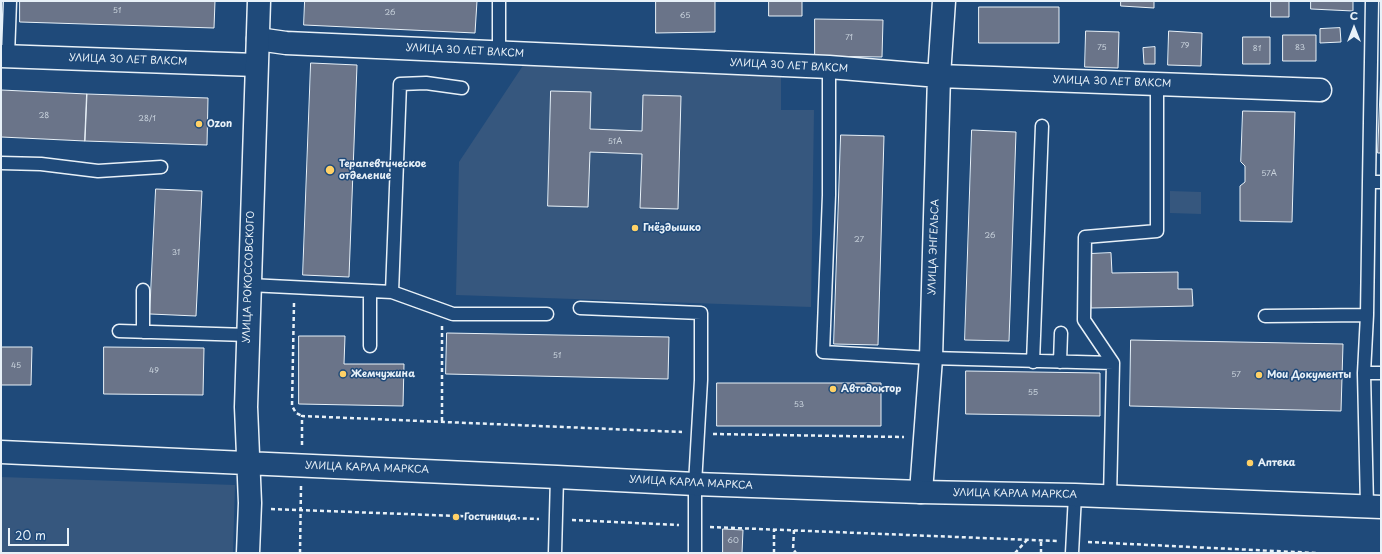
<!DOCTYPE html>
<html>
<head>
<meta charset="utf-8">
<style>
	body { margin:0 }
	#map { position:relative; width:1382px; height:554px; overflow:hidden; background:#1f4a7a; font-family:"Playpen Sans",sans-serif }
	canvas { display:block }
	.frame { position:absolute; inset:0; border:2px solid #e8f1f8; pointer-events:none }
	.north { position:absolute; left:1334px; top:8px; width:40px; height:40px; -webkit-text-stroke:3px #1f4a7a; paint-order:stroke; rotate:0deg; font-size:11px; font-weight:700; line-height:16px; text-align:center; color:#e8f1f8 }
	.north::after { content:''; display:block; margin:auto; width:14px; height:18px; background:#e8f1f8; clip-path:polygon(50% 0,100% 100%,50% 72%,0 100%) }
	.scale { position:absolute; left:8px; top:528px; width:61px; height:18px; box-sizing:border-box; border:2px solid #e8f1f8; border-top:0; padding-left:5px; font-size:12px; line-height:14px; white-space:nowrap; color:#e8f1f8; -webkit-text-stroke:3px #1f4a7a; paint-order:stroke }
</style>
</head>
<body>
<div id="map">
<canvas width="1382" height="554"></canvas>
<div class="frame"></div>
<div class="north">С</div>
<div class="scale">20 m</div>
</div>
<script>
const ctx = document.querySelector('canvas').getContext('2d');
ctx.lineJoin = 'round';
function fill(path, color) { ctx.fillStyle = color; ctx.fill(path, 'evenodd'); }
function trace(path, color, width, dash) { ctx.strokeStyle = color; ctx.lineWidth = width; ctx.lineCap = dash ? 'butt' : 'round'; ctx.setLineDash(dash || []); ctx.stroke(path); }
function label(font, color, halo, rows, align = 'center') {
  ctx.font = font + ' "Playpen Sans",sans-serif'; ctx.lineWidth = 3; ctx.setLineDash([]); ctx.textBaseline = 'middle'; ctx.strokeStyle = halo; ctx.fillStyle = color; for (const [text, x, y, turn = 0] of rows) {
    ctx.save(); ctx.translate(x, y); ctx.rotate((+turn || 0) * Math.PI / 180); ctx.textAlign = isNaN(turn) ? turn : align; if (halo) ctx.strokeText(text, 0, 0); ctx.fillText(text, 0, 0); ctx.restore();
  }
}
const built = new Path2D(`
	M524,64L781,74V110H814L811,307L456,295L459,162Z
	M1170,191L1201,192V214L1170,213Z
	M1,477L235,485L233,553H1Z`);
const building = new Path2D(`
	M20,1H215L214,28L20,22Z
	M305,1H477L475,33L304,25Z
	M656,1H715V32L656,33Z
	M769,1H802V16H769Z
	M1121,1H1154V8L1121,6Z
	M1271,1H1289V17H1271Z
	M1311,1H1353V11L1311,9Z
	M979,7H1059V43H979Z
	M815,19L883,20L882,57L815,56Z
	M1340,28L1341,42L1320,43V29Z
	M1086,31L1119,32L1118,68L1085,67Z
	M1169,31L1202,33L1201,66L1168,65Z
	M1283,35H1316V61H1283Z
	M1243,37H1270V64H1243Z
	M1155,47V64H1144L1143,48Z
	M311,63L357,65L349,277L303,275Z
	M1381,67V153H1378Z
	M1,90L87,94L85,141L1,137Z
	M551,91L591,92L590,129L642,131L643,95L681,96L678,209L640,208L642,154L590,152L588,207L548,206Z
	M87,94L208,98L207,145L85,141Z
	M1243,111L1295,112L1292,222L1240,221V186L1245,182V166L1241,162Z
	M972,130L1016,132L1009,341L965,340Z
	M841,135L884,136L878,345L834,344Z
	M156,189L202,191L196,316L150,314Z
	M1111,253L1112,273L1178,272V289H1192L1193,306L1091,308L1089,254Z
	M447,333L669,337L668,379L446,374Z
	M299,336H345L344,364H404L403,406L299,404Z
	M1131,340L1343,344L1341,411L1130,406Z
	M1,347H32L31,385H1Z
	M104,347L204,348L203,395L104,394Z
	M966,371L1100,373V416L966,414Z
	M717,383H881V426H717Z
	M723,529L743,530L742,553H723Z`);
const path = new Path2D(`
	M294,303L292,406L296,413L302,416
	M442,326V422
	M713,434L904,437
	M302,445V416L682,432
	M271,509L539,519
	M572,520L679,525
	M710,527L1057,541
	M794,530L793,549L796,553
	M1088,542L1316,553
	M300,553L301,486
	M774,553V529
	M1015,553L1027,540
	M1041,553V540`);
const lane = new Path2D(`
	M1372,1L1369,182H1381
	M499,52V1
	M8,56L10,1
	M829,67V195L823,352L931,358L1113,363L1110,498
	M1,163L41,164L98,171L161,167
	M1369,182L1367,315L1364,373H1381
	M249,285L392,292L400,84L426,83L462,88
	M143,290V332
	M392,292L453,314H547
	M580,308L701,313V380L695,484V553
	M1265,316L1367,315
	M119,331L248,335
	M370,346V291
	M1033,362L1042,126
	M1060,362L1061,333
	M1113,363L1084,320L1085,237L1157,231V84
	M1364,373L1367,506
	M555,553L557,477
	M1072,553L1075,495`);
const street = new Path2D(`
	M258,39L286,43L829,67L939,76L1320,90
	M1,56L256,65
	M921,492L931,358L939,76L944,1`);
const secondary = new Path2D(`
	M1,452L557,477L695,484L921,492L1075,495L1381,507
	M248,553L250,503L246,407L259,1`);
const markers = [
	[199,124,4,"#ffd166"],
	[330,170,5,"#ffd166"],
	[635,228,4,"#ffd166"],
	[343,374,4,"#ffd166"],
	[1259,375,4,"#ffd166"],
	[833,389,4,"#ffd166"],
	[1250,463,4,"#ffd166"],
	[456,517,4,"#ffd166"]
];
const numberNames = [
	["51",117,11],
	["26",390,13],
	["65",685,16],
	["71",849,38],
	["79",1185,46],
	["75",1102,48],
	["83",1300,48],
	["81",1257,49],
	["28",44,116],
	["28/1",147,119],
	["51А",615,142],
	["57А",1269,174],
	["26",990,236],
	["27",859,240],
	["31",176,253],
	["51",557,356],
	["45",16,366],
	["49",154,371],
	["57",1236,375],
	["55",1033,393],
	["53",799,405],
	["60",733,541]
];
const streetNames = [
	["УЛИЦА 30 ЛЕТ ВЛКСМ",465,51,3],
	["УЛИЦА 30 ЛЕТ ВЛКСМ",128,60,2],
	["УЛИЦА 30 ЛЕТ ВЛКСМ",789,66,3],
	["УЛИЦА 30 ЛЕТ ВЛКСМ",1112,82,2],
	["УЛИЦА ЭНГЕЛЬСА",934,247,-88],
	["УЛИЦА РОКОССОВСКОГО",249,277,-88],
	["УЛИЦА КАРЛА МАРКСА",367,468,2],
	["УЛИЦА КАРЛА МАРКСА",691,483,3],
	["УЛИЦА КАРЛА МАРКСА",1015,494,1]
];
const poiNames = [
	["Ozon",207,124],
	["Терапевтическое",339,164],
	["отделение",339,176],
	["Гнёздышко",643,228],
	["Жемчужина",351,374],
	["Мои Документы",1267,375],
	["Автодоктор",841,389],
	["Аптека",1258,463],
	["Гостиница",464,517]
];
fill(built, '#36577e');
fill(building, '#6a7489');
trace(building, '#e8f1f8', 1);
trace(lane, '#e8f1f8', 15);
trace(street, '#e8f1f8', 25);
trace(secondary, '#e8f1f8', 25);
trace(path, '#e8f1f8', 2.5, [4, 3]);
trace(lane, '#1f4a7a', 12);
trace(street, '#1f4a7a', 22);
trace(secondary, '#1f4a7a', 22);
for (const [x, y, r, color] of markers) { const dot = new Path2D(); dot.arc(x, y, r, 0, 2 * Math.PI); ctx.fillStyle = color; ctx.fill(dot); trace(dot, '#1f4a7a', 1.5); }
label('8px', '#c8d2dc', null, numberNames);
label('10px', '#e8f1f8', '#1f4a7a', streetNames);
label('bold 10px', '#e8f1f8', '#1f4a7a', poiNames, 'left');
</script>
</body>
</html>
